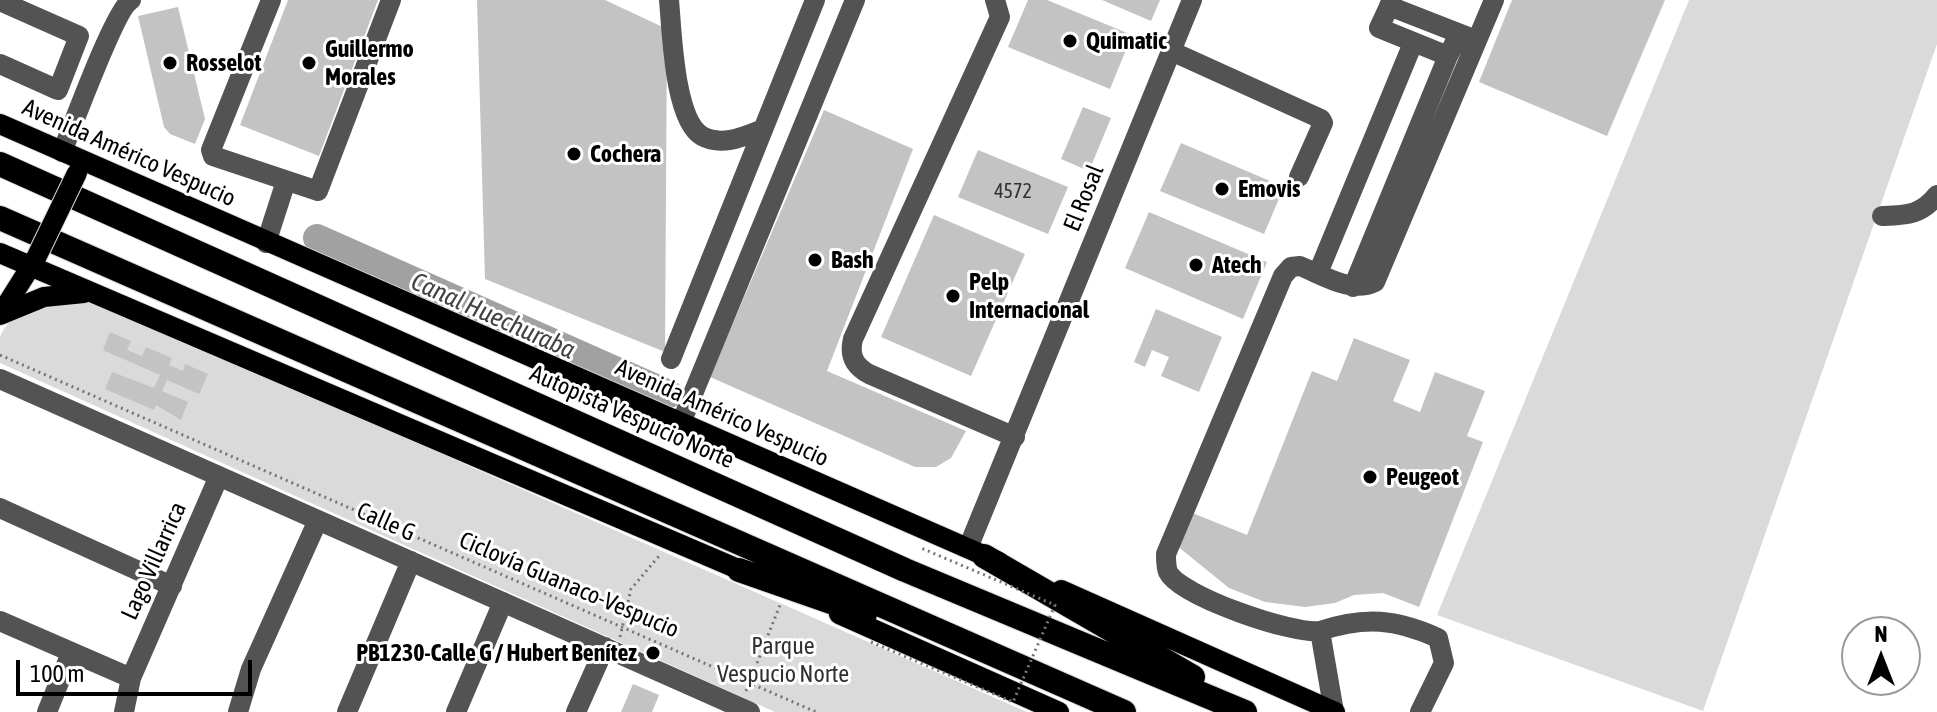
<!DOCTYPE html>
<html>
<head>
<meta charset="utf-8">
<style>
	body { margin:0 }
	#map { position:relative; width:1937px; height:712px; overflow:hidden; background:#fff; font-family:"Asap Condensed",sans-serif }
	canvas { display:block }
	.north { position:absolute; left:1841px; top:616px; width:80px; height:80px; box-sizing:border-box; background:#fff; border:2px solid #999; border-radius:50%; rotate:0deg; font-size:22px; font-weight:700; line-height:32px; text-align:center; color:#000 }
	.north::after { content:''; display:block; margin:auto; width:28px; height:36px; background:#000; clip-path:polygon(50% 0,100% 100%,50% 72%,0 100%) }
	.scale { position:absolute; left:16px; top:660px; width:236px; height:36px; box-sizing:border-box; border:4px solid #000; border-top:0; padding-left:10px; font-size:24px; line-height:28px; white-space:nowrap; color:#000; -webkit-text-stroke:6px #fff; paint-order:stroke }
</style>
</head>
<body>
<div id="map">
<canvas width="1937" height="712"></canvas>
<div class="north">N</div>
<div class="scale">100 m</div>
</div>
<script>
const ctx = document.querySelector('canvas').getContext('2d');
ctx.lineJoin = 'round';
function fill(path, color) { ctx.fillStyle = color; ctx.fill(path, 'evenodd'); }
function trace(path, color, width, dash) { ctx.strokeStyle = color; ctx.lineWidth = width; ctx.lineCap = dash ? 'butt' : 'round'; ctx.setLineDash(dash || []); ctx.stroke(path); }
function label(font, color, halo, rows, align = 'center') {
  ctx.font = font + ' "Asap Condensed",sans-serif'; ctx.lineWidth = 6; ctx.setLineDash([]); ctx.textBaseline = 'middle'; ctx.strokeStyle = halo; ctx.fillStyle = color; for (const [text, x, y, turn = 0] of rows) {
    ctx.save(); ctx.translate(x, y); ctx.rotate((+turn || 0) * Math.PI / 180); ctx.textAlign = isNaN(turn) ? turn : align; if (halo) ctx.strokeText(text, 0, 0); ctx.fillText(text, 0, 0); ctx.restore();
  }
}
const green = new Path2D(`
	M1689,0H1937V44L1703,711L1437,615Z
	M95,301L1027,712H775L0,363C0,356 0,345 0,338C10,304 67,302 95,301Z`);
const river = new Path2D(`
	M317,238L669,394`);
const building = new Path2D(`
	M288,0H378L319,156L240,125Z
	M477,0H605L667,29L665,352L485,279Z
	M1028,0H1047L1132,35L1110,89L1008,47Z
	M1102,0H1160L1151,21Z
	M1512,0H1665L1607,136L1479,82Z
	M178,7L205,119L195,144L170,134L164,127L138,16Z
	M1083,107L1111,118L1089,171L1061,159Z
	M824,110L913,149L827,371L966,431L951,458L936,467H915L710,377Z
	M1181,143L1284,187L1264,234L1160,191Z
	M978,150L1068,187L1048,234L958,197Z
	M1149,212L1267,262L1243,319L1125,268Z
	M934,215L1025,254L971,376L881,337Z
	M1156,309L1222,337L1199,392L1161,376L1169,357L1152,350L1145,367L1134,362Z
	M110,332L131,341L127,350L142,356L146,347L172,358L169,365L183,371L185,364L208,374L199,394L167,380L162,391L188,402L181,420L156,405L154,410L105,389L112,372L154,388L160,375L103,350Z
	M1354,338L1410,360L1393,401L1420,412L1435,372L1485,391L1467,436L1483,442L1419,607L1383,593L1354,595L1335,603L1305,607L1265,602L1229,588L1176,545L1190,512L1247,535L1312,371L1337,381Z
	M633,684L659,695L652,712H621Z`);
const path = new Path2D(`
	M0,355L816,712
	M620,637L631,589L659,556
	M746,691L780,605`);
const minor = new Path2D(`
	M271,0L211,150L213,156L318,191L391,0
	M669,0C672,31 674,120 702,136C722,147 745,136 763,129
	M995,0L1000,17L853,339C849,355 854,366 869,374L1015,437
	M1392,0L1379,28L1448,56L1459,34
	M0,1L79,36L58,90L0,64
	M1389,6L1471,38
	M1171,51L1321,119L1323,123L1299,177
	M62,152C72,128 115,9 131,0
	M1882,216C1907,215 1921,215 1937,195
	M266,243L286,181
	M1318,273L1413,43
	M1353,287L1448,56
	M671,359L815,0
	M0,379L750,712
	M681,423L855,0
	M0,508L172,586
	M968,548L1192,0
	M0,621L131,678
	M1320,631C1365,616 1396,619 1438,638L1444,663L1420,712
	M47,712L71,653
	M124,712L131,678L219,476
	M238,712L251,669L318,520
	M347,712L411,561
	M456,712L503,602
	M576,712L605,647
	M1334,712L1320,631C1293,635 1180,596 1168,572C1166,567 1166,559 1166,554L1283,276L1291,267L1300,266C1323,275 1351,294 1375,282L1494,0`);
const major = new Path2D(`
	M0,124L999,562
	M0,253L752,575
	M2,312L36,258
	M0,315L44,297L84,293
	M1061,590L1335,712
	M839,614L1059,712`);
const highway = new Path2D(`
	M0,164L905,570L1245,712
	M0,218L1124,712
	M984,556L1193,677
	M739,570L865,614`);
const pathBridge = new Path2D(`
	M871,642L1013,702L1055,605L921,548`);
const majorBridge = new Path2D(`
	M37,256L77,173`);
const markers = [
	[1070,41,8,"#000"],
	[170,63,8,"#000"],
	[309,63,8,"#000"],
	[574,154,8,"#000"],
	[1222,189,8,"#000"],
	[815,260,8,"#000"],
	[1196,265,8,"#000"],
	[953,296,8,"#000"],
	[1370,477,8,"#000"],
	[653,653,8,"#000"]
];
const numberNames = [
	["4572",1013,192]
];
const poiNames = [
	["Quimatic",1086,41],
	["Guillermo",325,49],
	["Morales",325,77],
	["Rosselot",186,63],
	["Cochera",590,154],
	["Emovis",1238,189],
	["Bash",831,260],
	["Atech",1212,265],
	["Pelp",969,282],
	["Internacional",969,310],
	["Peugeot",1386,477],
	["PB1230-Calle G / Hubert Benítez",637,653,"right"]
];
const streetNames = [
	["Avenida Américo Vespucio",129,153,24],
	["El Rosal",1084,198,-68],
	["Avenida Américo Vespucio",722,413,24],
	["Autopista Vespucio Norte",632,417,24],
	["Calle G",386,522,24],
	["Lago Villarrica",154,561,-66],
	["Ciclovía Guanaco-Vespucio",569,585,23]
];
const parkNames = [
	["Parque",783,646],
	["Vespucio Norte",783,674]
];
const waterNames = [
	["Canal Huechuraba",493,316,24]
];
fill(green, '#dadada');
trace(river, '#a1a1a1', 28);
fill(building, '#c3c3c3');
trace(major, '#dbdbdb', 22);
trace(highway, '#dbdbdb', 26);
trace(path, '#757575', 3, [2, 4]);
trace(minor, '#535353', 20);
trace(major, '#000', 20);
trace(highway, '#000', 24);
trace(majorBridge, '#dbdbdb', 22, []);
trace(pathBridge, '#757575', 3, [2, 4]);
trace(majorBridge, '#000', 20);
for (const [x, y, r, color] of markers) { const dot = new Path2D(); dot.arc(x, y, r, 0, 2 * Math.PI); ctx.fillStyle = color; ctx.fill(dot); trace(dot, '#fff', 3); }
label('20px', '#313131', null, numberNames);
label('bold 24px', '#000', '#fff', poiNames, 'left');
label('24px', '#000', '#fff', streetNames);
label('24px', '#313131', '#fff', parkNames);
label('italic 26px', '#424242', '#fff', waterNames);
</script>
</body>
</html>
